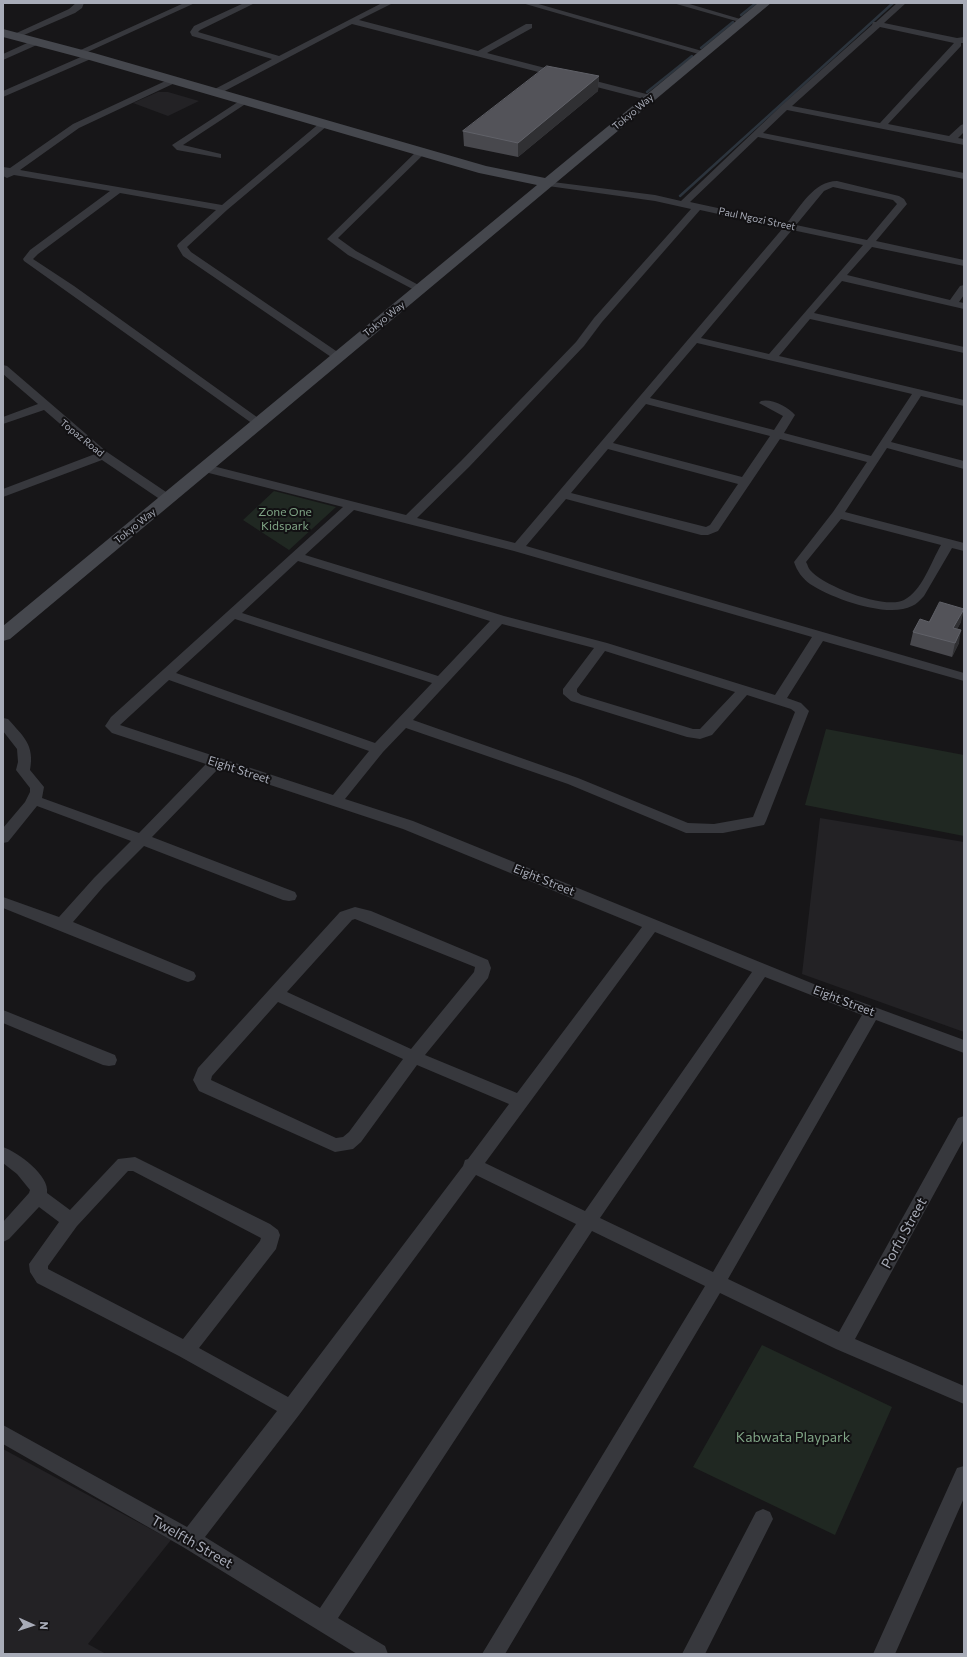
<!DOCTYPE html>
<html>
<head>
<meta charset="utf-8">
<style>
	body { margin:0 }
	#map { position:relative; width:967px; height:1657px; overflow:hidden; background:#171618; font-family:Commissioner,sans-serif }
	canvas { display:block }
	.frame { position:absolute; inset:0; border:4px solid #a8acb8; pointer-events:none }
	.north { position:absolute; left:12px; top:1605px; width:40px; height:40px; -webkit-text-stroke:3px #121113; paint-order:stroke; rotate:93deg; font-size:11px; font-weight:700; line-height:16px; text-align:center; color:#a8acb8 }
	.north::after { content:''; display:block; margin:auto; width:14px; height:18px; background:#a8acb8; clip-path:polygon(50% 0,100% 100%,50% 72%,0 100%) }
</style>
</head>
<body>
<div id="map">
<canvas width="967" height="1657"></canvas>
<div class="frame"></div>
<div class="north">N</div>
</div>
<script>
const ctx = document.querySelector('canvas').getContext('2d');
ctx.lineJoin = 'round';
function fill(path, color) { ctx.fillStyle = color; ctx.fill(path, 'evenodd'); }
function trace(path, color, width, dash) { ctx.strokeStyle = color; ctx.lineWidth = width; ctx.lineCap = dash ? 'butt' : 'round'; ctx.setLineDash(dash || []); ctx.stroke(path); }
function label(font, color, halo, rows, align = 'center') {
  ctx.font = font + ' Commissioner,sans-serif'; ctx.lineWidth = 4; ctx.setLineDash([]); ctx.textBaseline = 'middle'; ctx.strokeStyle = halo; ctx.fillStyle = color; for (const [text, x, y, turn = 0] of rows) {
    ctx.save(); ctx.translate(x, y); ctx.rotate((+turn || 0) * Math.PI / 180); ctx.textAlign = isNaN(turn) ? turn : align; if (halo) ctx.strokeText(text, 0, 0); ctx.fillText(text, 0, 0); ctx.restore();
  }
}
const built = new Path2D(`
	M158,92H168L199,101L168,116L133,103Z
	M820,818L964,842V1032L802,974Z
	M3,1449L171,1540L88,1644L106,1654H3Z`);
const green = new Path2D(`
	M274,491L336,507L289,550L243,520Z
	M826,729L964,755V836L805,805Z
	M762,1345L892,1407L835,1535L693,1467Z`);
const stream = new Path2D(`
	M741,15L756,3
	M701,48L733,22
	M647,92L692,56
	M680,196L893,3`);
const street = new Path2D(`
	M76,3H84L82,8L75,13L17,38L14,39L10,36L69,9Z
	M184,3H195L81,55L78,56L74,53Z
	M244,3H255L200,30L198,32L279,56L382,3H393L359,20L478,51L526,24H532V28L487,53L654,96L655,98L651,101L352,24L219,94H213V90L272,59L192,36L190,32L194,26Z
	M522,3H535L709,53L708,55H702Z
	M673,3H686L747,21L743,23Z
	M897,3H906L884,23L957,38L964,37V43H961V46L888,124L949,136L961,125L964,124V132L958,138L964,139V145L787,110L763,133L964,173V179L758,137L690,202L787,223C800,207 814,181 837,181L899,196L904,199L907,204L876,241L964,260V266L872,247L847,275L950,300L960,286L964,285V295L959,302L964,303V309L842,281L814,313L964,347V353L810,319L779,356L964,400V406L921,396L891,442L964,461V469L887,448L845,512L964,543V551L952,548L924,596C920,600 917,604 912,606C888,619 831,598 810,584C802,578 797,571 794,562L833,512L867,462L780,439L718,531L708,535H701L566,499L526,546L964,673V681L823,641L787,698L801,703L809,711L766,821L764,825L723,833H686L568,784L406,728L383,752L345,799L413,821L831,991L964,1040V1053L876,1020L728,1279L839,1332L958,1118L964,1116V1139L855,1339L964,1386V1404L836,1349L720,1293L505,1654H482L705,1286L592,1231L338,1618L385,1646L388,1654H357L183,1547L3,1444V1425L187,1527L277,1411L179,1356L37,1283L30,1272L29,1264L59,1222L39,1207L9,1239L3,1242V1222L29,1193L30,1190L17,1174L3,1163V1147C18,1152 50,1176 47,1193L70,1210L118,1159L135,1157L270,1224L278,1230L280,1235L276,1249L199,1348L288,1397L463,1166L465,1160L468,1159L509,1104L417,1065L361,1142L353,1149L335,1152L199,1091L193,1080L198,1068L340,912L355,907L371,911L488,960L491,968L488,978L425,1055L517,1093L642,927L403,829L219,768L152,837L295,892L297,896L295,900L289,901L283,900L144,846L104,886L73,922L194,972L196,976L194,980L188,982L182,980L3,908V897L59,917L94,878L131,841L37,806L8,842L3,843V828L25,802L30,792V788L16,770L18,762L17,749L3,731V718L8,719C23,736 35,745 30,770L44,787L42,798L139,833L206,764L112,733L105,726L111,717L343,507L201,471L199,468L201,465L205,464L406,515L461,461L576,342L594,318L691,209L655,201L548,186L545,185L543,183L545,181L655,195L681,201L782,105L872,25L873,22H876ZM880,27L954,43L880,123L792,106ZM833,187L893,200L897,204L867,240L796,225L824,191ZM700,210L783,228L515,543L417,518L469,467L584,346L602,322ZM792,230L863,245L769,354L701,338ZM697,343L912,394L871,456L784,433L795,415C789,407 771,398 761,401L759,403L783,416L774,430L650,398ZM646,404L770,436L742,477L613,443ZM608,449L738,484L710,525L706,527L571,493ZM354,510L514,551L812,637L775,695L607,643L504,616L305,555ZM841,519L941,545C931,562 922,591 904,600C885,610 823,586 810,570C808,568 808,565 806,562ZM298,561L490,621L438,676L242,613ZM235,619L432,683L375,743L176,673ZM502,624L594,648L563,689V694L571,701L687,737L700,739L712,735L747,695L791,709L795,712L753,817L714,824L688,823L578,778L413,720ZM605,651L735,692L700,729H693L581,695L577,692V689ZM169,680L369,751L333,795L120,725ZM355,919L475,967L474,972L411,1049L287,992L352,920ZM655,932L752,972L585,1211L485,1163ZM765,977L862,1015L713,1272L600,1218ZM278,1002L403,1059L349,1132L343,1137L336,1138L211,1080L212,1076ZM128,1171H133L261,1238L260,1241L183,1339L48,1269V1266L77,1226ZM476,1175L576,1224L320,1608L205,1537L299,1415Z
	M36,39L39,40V44L3,60V54Z
	M90,53L93,54V58L3,97V91Z
	M174,77L178,80L177,82L79,128L20,170L222,205L321,122H327V126L227,210L187,247L191,252L342,355L344,357L342,359H334L183,256L177,246L178,244L216,210L120,193L38,254L33,259L74,286L261,420L263,422L261,424H253L24,261L23,259L30,250L110,191L14,175L7,178L3,176V167L10,168L73,124Z
	M244,98L248,101L247,103L183,145L221,154V158L177,150L172,145Z
	M422,148L425,149V153L338,238L356,251L424,288L425,290L420,293L348,255L327,239L419,149Z
	M3,365L7,366L107,452L172,496L174,499L172,502H164L102,460L3,497V489L95,454L44,410L3,424V417L38,404L3,374Z
	M3,1010L115,1055L117,1060L115,1065L109,1066L103,1065L3,1023Z
	M964,1466V1498L895,1654H873L957,1468Z
	M763,1509L770,1512L773,1519L705,1654H682L756,1512Z`);
const secondary = new Path2D(`
	M758,3H771L10,639L3,641V626L537,185L479,173L86,59L3,37V29L94,53L486,166L545,178Z`);
const wall = new Path2D(`
	M599,76L598,91L518,157L464,146L463,131Z
	M929,622H961L957,629L959,643L952,657L910,645L913,632Z`);
const shadedWall = new Path2D(`
	M599,76L598,91L518,157V143Z
	M964,609L961,622L951,641L953,628Z
	M961,630L959,643L952,657L955,643Z`);
const building = new Path2D(`
	M547,66L599,76L518,143L463,131Z
	M940,602L964,609L953,628L961,630L955,643L913,632L920,619L929,622Z`);
const farStreetnames = [
	["Tokyo Way",633,112,-40],
	["Paul Ngozi Street",757,219,12],
	["Tokyo Way",384,319,-39],
	["Topaz Road",82,438,39],
	["Tokyo Way",135,526,-39]
];
const parkNames = [
	["Zone One",285,512],
	["Kidspark",285,526]
];
const streetNames = [
	["Eight Street",239,770,18],
	["Eight Street",544,880,22],
	["Eight Street",844,1001,21]
];
const nearStreetnames = [
	["Porfu Street",904,1233,-61],
	["Twelfth Street",192,1542,30]
];
const nearParknames = [
	["Kabwata Playpark",793,1437]
];
fill(built, '#232225');
fill(green, '#202822');
trace(stream, '#2c343d', 2.5);
fill(street, '#37383d');
fill(secondary, '#45474d');
fill(wall, '#48484d');
fill(shadedWall, '#303033');
fill(building, '#535359');
trace(building, '#606168', 1);
label('10px', '#a8acb8', '#121113', farStreetnames);
label('12px', '#7fa485', '#121113', parkNames);
label('12px', '#a8acb8', '#121113', streetNames);
label('14px', '#a8acb8', '#121113', nearStreetnames);
label('14px', '#7fa485', '#121113', nearParknames);
</script>
</body>
</html>
